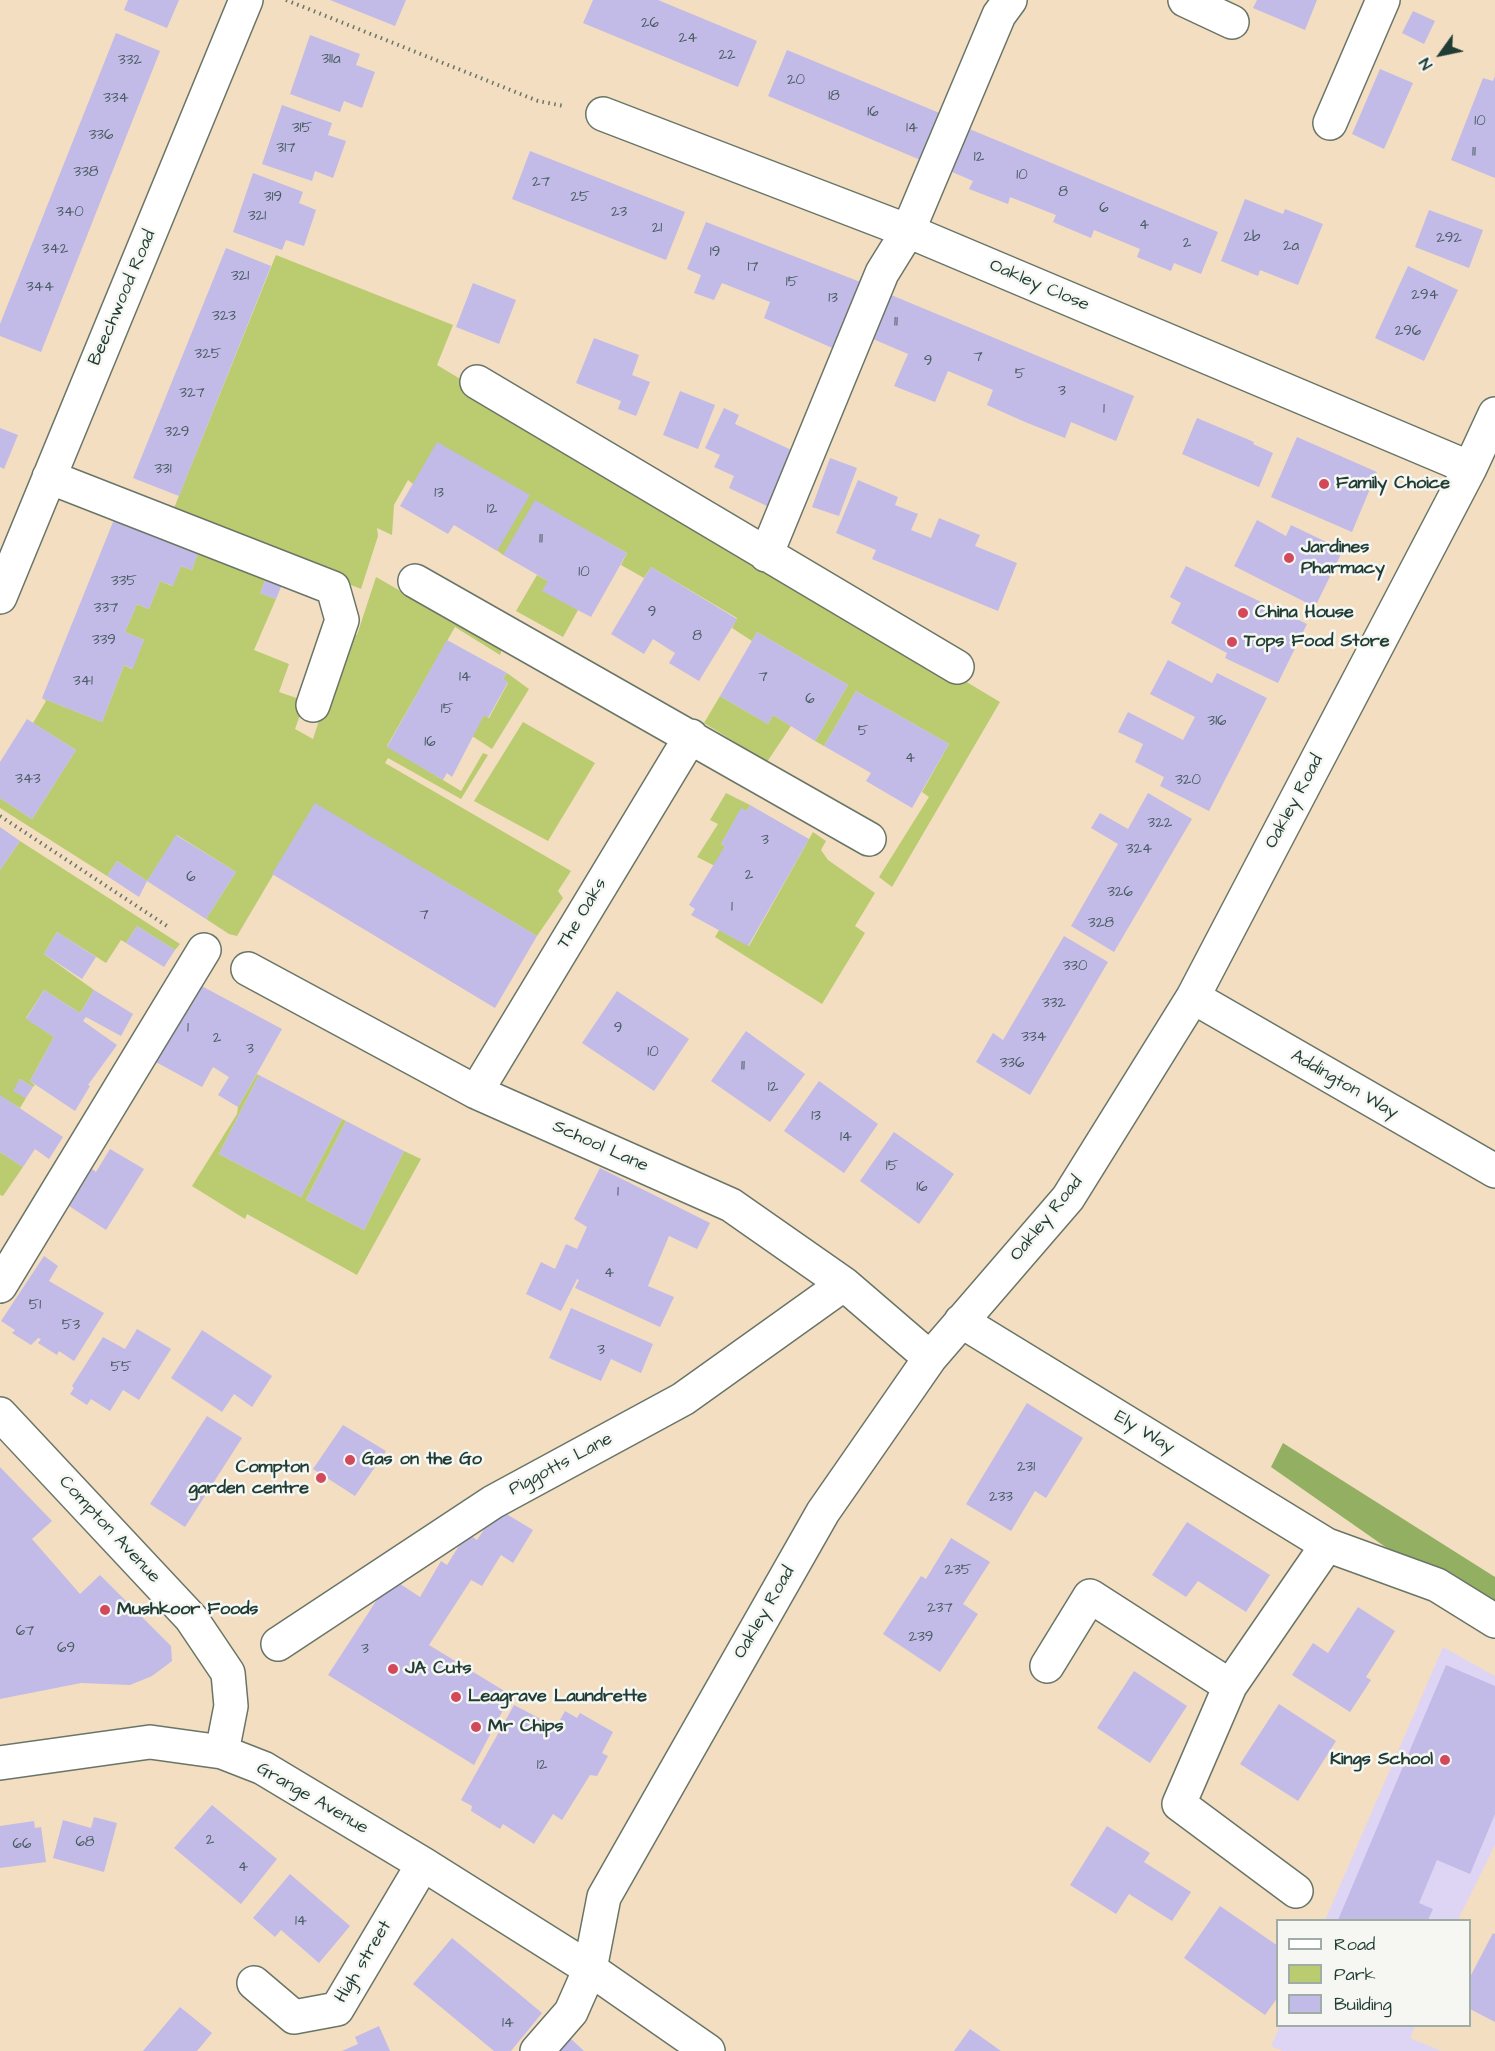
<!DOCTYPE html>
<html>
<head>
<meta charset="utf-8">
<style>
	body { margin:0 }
	#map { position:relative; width:1495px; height:2051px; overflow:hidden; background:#f3dec2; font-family:"Architects Daughter",sans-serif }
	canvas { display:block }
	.legend { position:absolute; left:1276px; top:1919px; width:195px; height:108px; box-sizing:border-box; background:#f6f6f2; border:2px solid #a0aca6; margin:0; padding:8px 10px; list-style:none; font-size:18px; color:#1f3d34 }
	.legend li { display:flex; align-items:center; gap:12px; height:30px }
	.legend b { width:30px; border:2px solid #a0aca6 }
	.north { position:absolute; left:1411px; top:24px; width:60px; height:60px; -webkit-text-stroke:4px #f6f6f2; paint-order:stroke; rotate:237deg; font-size:16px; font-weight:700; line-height:24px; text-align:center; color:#1f3d34 }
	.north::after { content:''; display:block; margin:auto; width:21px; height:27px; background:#1f3d34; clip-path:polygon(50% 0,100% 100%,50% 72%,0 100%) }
</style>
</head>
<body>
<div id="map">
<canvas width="1495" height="2051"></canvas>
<ul class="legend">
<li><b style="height:8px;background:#fff"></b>Road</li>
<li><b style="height:16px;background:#bacc6f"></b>Park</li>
<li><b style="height:16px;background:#c2bae7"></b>Building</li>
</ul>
<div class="north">N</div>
</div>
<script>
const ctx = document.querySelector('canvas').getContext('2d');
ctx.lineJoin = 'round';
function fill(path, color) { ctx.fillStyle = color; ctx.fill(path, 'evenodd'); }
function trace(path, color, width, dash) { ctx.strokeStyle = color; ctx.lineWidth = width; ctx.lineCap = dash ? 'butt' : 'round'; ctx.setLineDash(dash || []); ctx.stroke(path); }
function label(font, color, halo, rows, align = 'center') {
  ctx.font = font + ' "Architects Daughter",sans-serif'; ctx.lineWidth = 5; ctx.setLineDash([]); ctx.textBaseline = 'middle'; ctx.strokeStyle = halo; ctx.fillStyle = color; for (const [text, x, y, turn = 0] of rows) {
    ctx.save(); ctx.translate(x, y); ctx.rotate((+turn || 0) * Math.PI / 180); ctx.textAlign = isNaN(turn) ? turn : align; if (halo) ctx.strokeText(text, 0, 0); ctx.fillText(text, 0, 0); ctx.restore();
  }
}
const built = new Path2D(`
	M1443,1647L1495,1676V1845L1458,1920H1325Z
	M1280,2026H1415L1410,2038L1441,2051H1283L1271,2046Z`);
const green = new Path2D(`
	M276,255L453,325L437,365L1000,702L892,887L879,877L929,797L922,792L949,744L856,691L824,746L815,741L848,685L757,632L752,641L732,628L737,618L651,567L644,578L621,565L627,553L579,526L503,555L408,480L394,505L392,535L377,528L378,536L361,589L172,513Z
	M200,547L267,576L260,593L276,599L254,650L289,664L279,692L305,701L295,729L313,739L348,632L357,635L376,577L502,649L500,655L455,627L387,746L461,791L483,753L488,755L461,799L388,758L385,763L571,871L558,891L563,898L537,936L315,804L237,936L229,934L206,919L236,872L177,835L147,881L117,861L107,876L0,808V798L32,819L76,750L33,723L46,701L42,698L102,722L124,665L132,669L144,640L125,632L137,604L149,609L160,581L172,586L181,566L192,570Z
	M537,575L548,581L578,610L563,637L516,611Z
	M507,673L529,689L492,749L472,736L484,715L489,718L508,683L503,679Z
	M720,696L768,724L773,715L791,726L767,762L704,723Z
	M523,722L595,763L548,841L474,801Z
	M726,793L750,805L747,811L741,809L721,844L725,846L715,866L697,857L718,824L710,820Z
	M813,832L826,841L821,850L828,860L875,893L855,926L865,933L822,1004L715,937L719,930L749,946Z
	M20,841L180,944L175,950L137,926L126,943L121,940L106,963L57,932L44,954L94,990L80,1013L44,990L26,1018L54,1037L30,1081L35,1085L33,1087L20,1079L14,1091L26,1098L20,1108L0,1096V870Z
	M257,1074L259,1075L219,1154L301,1197L342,1119L346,1121L306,1200L364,1230L404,1151L421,1159L357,1275L247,1214L245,1219L192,1186L237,1114L238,1107Z
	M0,1152L23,1167L3,1196L0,1195Z`);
const forest = new Path2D(`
	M1283,1443L1495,1577V1613L1384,1546L1271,1467Z`);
const building = new Path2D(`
	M128,0H179L167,28L124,10Z
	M330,0H406L395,26Z
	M593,0H658L757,41L738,87L583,23Z
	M1257,0H1317L1305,30L1253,8Z
	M1413,11L1435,21L1424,44L1402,33Z
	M116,33L160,51L41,352L0,336V324Z
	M310,35L360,54L356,65L375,72L362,108L344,101L340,112L290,94Z
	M787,50L942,114L923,161L768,96Z
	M1380,69L1413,83L1384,149L1352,134Z
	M1495,76V178L1451,160L1483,78L1493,81Z
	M282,105L332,123L328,135L346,141L333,178L315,171L312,181L262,164Z
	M967,128L1218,232L1201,274L1174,263L1171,271L1137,257L1140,249L1094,230L1091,238L1053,222L1056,215L1010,197L1008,204L969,189L973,181L950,171Z
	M530,151L685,212L666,260L512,199Z
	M253,173L303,192L299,203L316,210L304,246L286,240L282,250L233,232Z
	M1245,199L1283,214L1285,209L1323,224L1298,285L1260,270L1258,276L1221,261Z
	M1429,210L1483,230L1469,268L1415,247Z
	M706,222L863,283L837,350L764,318L770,302L722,283L714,300L694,293L701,275L687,269Z
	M226,248L271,266L179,496L133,478Z
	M1408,266L1458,290L1424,361L1375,338Z
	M473,283L516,300L499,344L456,327Z
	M884,292L1134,396L1116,441L1071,422L1065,438L1025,422L987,405L993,390L948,371L935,402L894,386L908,354L866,336Z
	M594,338L639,355L632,375L650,382L636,416L618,409L621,401L576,383Z
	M680,391L715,405L698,449L663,435Z
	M724,408L739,415L735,424L798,453L771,508L729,488L734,476L714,467L720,455L705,448Z
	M1197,418L1254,442L1253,444L1273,453L1259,487L1182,454Z
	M0,428L18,435L4,469L0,467Z
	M1297,437L1377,472L1352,532L1271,497Z
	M437,442L530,495L497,551L454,525L448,534L400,506Z
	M830,458L857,468L839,516L812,507Z
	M858,480L898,497L895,505L918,514L911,530L931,538L939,518L980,535L975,546L1017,563L998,611L872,559L876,550L836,533Z
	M535,500L627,553L591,617L542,591L548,581L503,555Z
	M115,517L198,553L192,570L181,566L173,586L160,581L149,609L137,604L125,632L144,640L133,669L124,665L102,722L42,698Z
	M1257,520L1286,536L1291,525L1343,550L1315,607L1234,566Z
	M1186,566L1307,624L1278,683L1225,658L1227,653L1171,623L1181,603L1170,597Z
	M651,567L737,619L699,681L669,663L675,653L653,639L644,654L611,634Z
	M267,576L283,582L276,599L260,593Z
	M757,632L848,685L815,741L773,715L768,724L720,696Z
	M447,640L507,673L503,679L508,682L488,718L484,715L452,777L447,773L443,780L387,747Z
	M1168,660L1212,683L1217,673L1267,698L1209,811L1160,786L1164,777L1135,762L1143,744L1118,732L1128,712L1183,740L1195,717L1150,694Z
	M856,691L949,744L912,808L866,781L871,773L824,746Z
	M27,719L76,750L32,819L0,798V762Z
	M1148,793L1192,819L1114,952L1071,926L1118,844L1091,828L1100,813L1128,829Z
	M315,803L537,936L495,1008L272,874Z
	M750,805L809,839L748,946L691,915L695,909L689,905L725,846L721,844L741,808L747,811Z
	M0,827L20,841L0,870Z
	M176,835L236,872L206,919L147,881L139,897L107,876L117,861L147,881Z
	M137,926L175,950L164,967L126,943Z
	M57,932L96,957L82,979L44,954Z
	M1064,936L1108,962L1030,1095L976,1062L993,1033L1003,1040Z
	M196,983L282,1029L238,1107L218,1095L229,1077L213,1067L202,1087L154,1061Z
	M44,990L80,1013L94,990L133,1014L121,1036L86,1017L83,1021L117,1045L88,1085L90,1086L75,1111L30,1081L54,1037L26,1019Z
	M617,991L689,1039L654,1091L582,1043Z
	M746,1031L805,1074L770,1122L711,1081Z
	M259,1075L342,1119L301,1197L219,1154Z
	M20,1079L33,1087L26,1098L13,1091Z
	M819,1081L878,1124L844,1173L784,1131Z
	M0,1095L63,1137L49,1159L35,1149L23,1167L0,1152Z
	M346,1121L404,1151L364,1230L306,1200Z
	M894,1132L954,1174L919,1224L860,1181Z
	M110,1149L144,1169L106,1230L69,1206L92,1169L96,1172Z
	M600,1168L710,1223L697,1249L669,1236L648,1286L674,1297L660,1327L575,1288L579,1280L577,1279L561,1311L526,1294L541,1262L555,1269L566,1244L577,1249L587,1227L574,1219Z
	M44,1256L58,1266L49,1281L104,1313L74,1361L59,1351L57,1355L38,1343L41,1339L38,1338L31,1345L12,1333L15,1330L1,1321Z
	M571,1308L653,1344L641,1373L611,1359L601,1381L549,1358Z
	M137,1329L171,1349L139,1400L123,1390L110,1411L91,1399L87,1405L70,1394L74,1388L72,1386L103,1337L125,1349Z
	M202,1330L272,1376L252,1407L234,1394L222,1412L171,1378Z
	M1027,1403L1083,1438L1046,1498L1035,1491L1011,1531L966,1504Z
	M207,1416L242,1438L185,1527L150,1504Z
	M343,1425L386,1451L355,1496L313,1469Z
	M0,1467L52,1521L32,1539L80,1594L100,1575L171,1646L172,1661L152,1676L130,1685L81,1683L0,1699Z
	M498,1509L533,1530L513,1563L501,1555L482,1586L471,1580L429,1645L511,1695L474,1765L328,1675L391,1578L420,1597L441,1561L447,1565L467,1533L477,1540Z
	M1187,1522L1270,1575L1246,1612L1198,1581L1186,1597L1152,1575Z
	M951,1538L990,1562L963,1604L978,1614L940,1672L883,1634L921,1576L926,1579Z
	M1358,1607L1395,1631L1366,1677L1371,1680L1350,1712L1292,1675L1313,1643L1328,1653Z
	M1446,1665L1495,1686V1814L1470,1874L1437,1860L1419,1903L1433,1909L1428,1920H1338Z
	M1134,1671L1187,1706L1150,1763L1097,1728Z
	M1279,1704L1336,1741L1298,1801L1240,1764Z
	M514,1705L556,1727L565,1711L577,1718L580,1713L613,1732L602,1753L608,1756L597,1776L590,1775L562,1820L553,1814L534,1844L503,1824L500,1829L471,1811L472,1806L461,1800Z
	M212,1805L277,1859L241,1904L174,1848Z
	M94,1817L117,1823L104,1872L53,1858L63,1820L91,1828Z
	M34,1821L35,1828L41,1827L46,1862L0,1868V1826Z
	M1107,1826L1150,1853L1144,1862L1191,1892L1172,1921L1129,1894L1116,1914L1070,1885Z
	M290,1874L350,1926L319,1963L281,1930L275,1937L253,1918Z
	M1220,1906L1278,1946V1997L1265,2015L1184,1958Z
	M1493,1933L1495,1934V2022L1470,2009V1977Z
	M452,1938L542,2013L511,2051H494L413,1984Z
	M180,2007L212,2033L197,2051H143Z
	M379,2026L390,2051H342L358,2044L355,2037Z
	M970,2029L1001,2051H954Z
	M570,2038L584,2051H559Z`);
const path = new Path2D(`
	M286,0L538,101L564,106
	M0,816L170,928`);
const minor = new Path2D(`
	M1185,0L1232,22
	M603,114L908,231L1470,468
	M1330,123L1383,0
	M477,382L957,667
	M49,477L333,588L342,620L313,705
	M766,555L882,273L908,231L999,15L1010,0
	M415,581L869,839
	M0,597L246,0
	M248,969L476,1092L731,1205L844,1284L930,1358
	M1193,997L1495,1171
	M476,1092L691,736
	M0,1286L204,950
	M961,1321L1327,1545L1437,1585L1495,1621
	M0,1414L191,1618L228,1673L231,1706L222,1752
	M278,1644L493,1502L683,1399L844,1284
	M1047,1666L1090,1596L1230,1686
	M0,1763L150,1742L222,1752L263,1768L423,1864L590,1969L708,2051
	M1296,1891L1179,1804L1230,1686L1327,1545
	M254,1983L294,2017L337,2009L423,1864
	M537,2051L571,2012L590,1969L604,1897L823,1512L930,1358L1068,1198L1193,997L1470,468L1495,414`);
const markers = [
	[1324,484,6,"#d1495b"],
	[1289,558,6,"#d1495b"],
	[1243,613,6,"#d1495b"],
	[1232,642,6,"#d1495b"],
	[350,1460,6,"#d1495b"],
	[321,1478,6,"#d1495b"],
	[105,1610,6,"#d1495b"],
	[393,1669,6,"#d1495b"],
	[456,1697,6,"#d1495b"],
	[476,1727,6,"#d1495b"],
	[1445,1760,6,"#d1495b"]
];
const numberNames = [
	["26",650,24],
	["24",688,39],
	["22",727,56],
	["311a",331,60],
	["332",130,61],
	["20",796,81],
	["18",834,97],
	["334",116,99],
	["16",873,113],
	["10",1480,122],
	["315",302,129],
	["14",912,129],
	["336",101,136],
	["317",286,149],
	["11",1474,153],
	["12",979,158],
	["338",86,173],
	["10",1022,176],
	["27",541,183],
	["8",1063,193],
	["319",273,198],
	["25",580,198],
	["6",1104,209],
	["340",70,213],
	["23",619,213],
	["321",257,217],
	["4",1144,226],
	["21",657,229],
	["2b",1252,238],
	["292",1449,239],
	["2",1187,244],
	["2a",1291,247],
	["342",55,250],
	["19",715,253],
	["17",753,268],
	["321",240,277],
	["15",792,283],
	["344",40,288],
	["294",1425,296],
	["13",833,299],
	["323",224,317],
	["11",896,323],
	["296",1408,332],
	["325",208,355],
	["7",978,358],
	["9",928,362],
	["5",1020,375],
	["3",1062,392],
	["327",192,394],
	["1",1104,410],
	["329",177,433],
	["331",163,470],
	["13",439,494],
	["12",492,510],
	["11",541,540],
	["10",584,573],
	["335",124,582],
	["337",106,609],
	["9",652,613],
	["8",697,637],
	["339",104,641],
	["14",465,678],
	["7",763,678],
	["341",83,682],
	["6",810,700],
	["15",447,710],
	["316",1217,722],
	["5",863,732],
	["16",430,743],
	["4",910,759],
	["343",28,780],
	["320",1188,781],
	["322",1160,824],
	["3",765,841],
	["324",1139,850],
	["2",749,876],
	["6",191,878],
	["326",1120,893],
	["1",732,908],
	["7",424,916],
	["328",1101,924],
	["330",1075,967],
	["332",1054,1004],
	["1",188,1029],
	["9",618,1029],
	["334",1034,1038],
	["2",217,1039],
	["3",250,1050],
	["10",653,1053],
	["336",1012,1064],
	["11",743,1067],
	["12",773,1088],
	["13",816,1117],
	["14",846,1138],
	["15",892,1167],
	["16",922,1188],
	["1",618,1193],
	["4",609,1274],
	["51",35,1306],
	["53",71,1326],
	["3",601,1351],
	["55",121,1368],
	["231",1026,1468],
	["233",1001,1498],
	["235",958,1571],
	["237",940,1609],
	["67",25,1632],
	["239",921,1638],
	["69",66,1649],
	["3",365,1650],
	["12",542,1766],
	["2",210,1841],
	["68",85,1843],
	["66",22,1845],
	["4",243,1868],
	["14",301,1922],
	["14",508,2024]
];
const streetNames = [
	["Oakley Close",1039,286,23],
	["Beechwood Road",123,298,-67],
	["Oakley Road",1295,802,-62],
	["The Oaks",583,914,-59],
	["Addington Way",1344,1085,30],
	["School Lane",600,1147,24],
	["Oakley Road",1047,1219,-51],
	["Ely Way",1144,1433,31],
	["Piggotts Lane",561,1465,-28],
	["Compton Avenue",109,1530,47],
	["Oakley Road",765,1613,-60],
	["Grange Avenue",312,1799,30],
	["High street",364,1962,-59]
];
const poiNames = [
	["Family Choice",1336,484],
	["Jardines",1301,548],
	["Pharmacy",1301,569],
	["China House",1255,613],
	["Tops Food Store",1244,642],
	["Gas on the Go",362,1460],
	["Compton",309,1468,"right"],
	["garden centre",309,1489,"right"],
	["Mushkoor Foods",117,1610],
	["JA Cuts",405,1669],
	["Leagrave Laundrette",468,1697],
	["Mr Chips",488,1727],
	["Kings School",1433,1760,"right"]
];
fill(built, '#ded5f5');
fill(green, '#bacc6f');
fill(forest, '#93b062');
fill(building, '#c2bae7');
trace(minor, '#697566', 36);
trace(path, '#697566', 4, [1.5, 4.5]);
trace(minor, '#fff', 33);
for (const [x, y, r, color] of markers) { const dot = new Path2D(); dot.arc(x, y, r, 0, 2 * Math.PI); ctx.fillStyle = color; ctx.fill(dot); trace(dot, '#f6f6f2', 2); }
label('15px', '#485c61', null, numberNames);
label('18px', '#1f3d34', '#f6f6f2', streetNames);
label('bold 18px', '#1f3d34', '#f6f6f2', poiNames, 'left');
</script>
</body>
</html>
